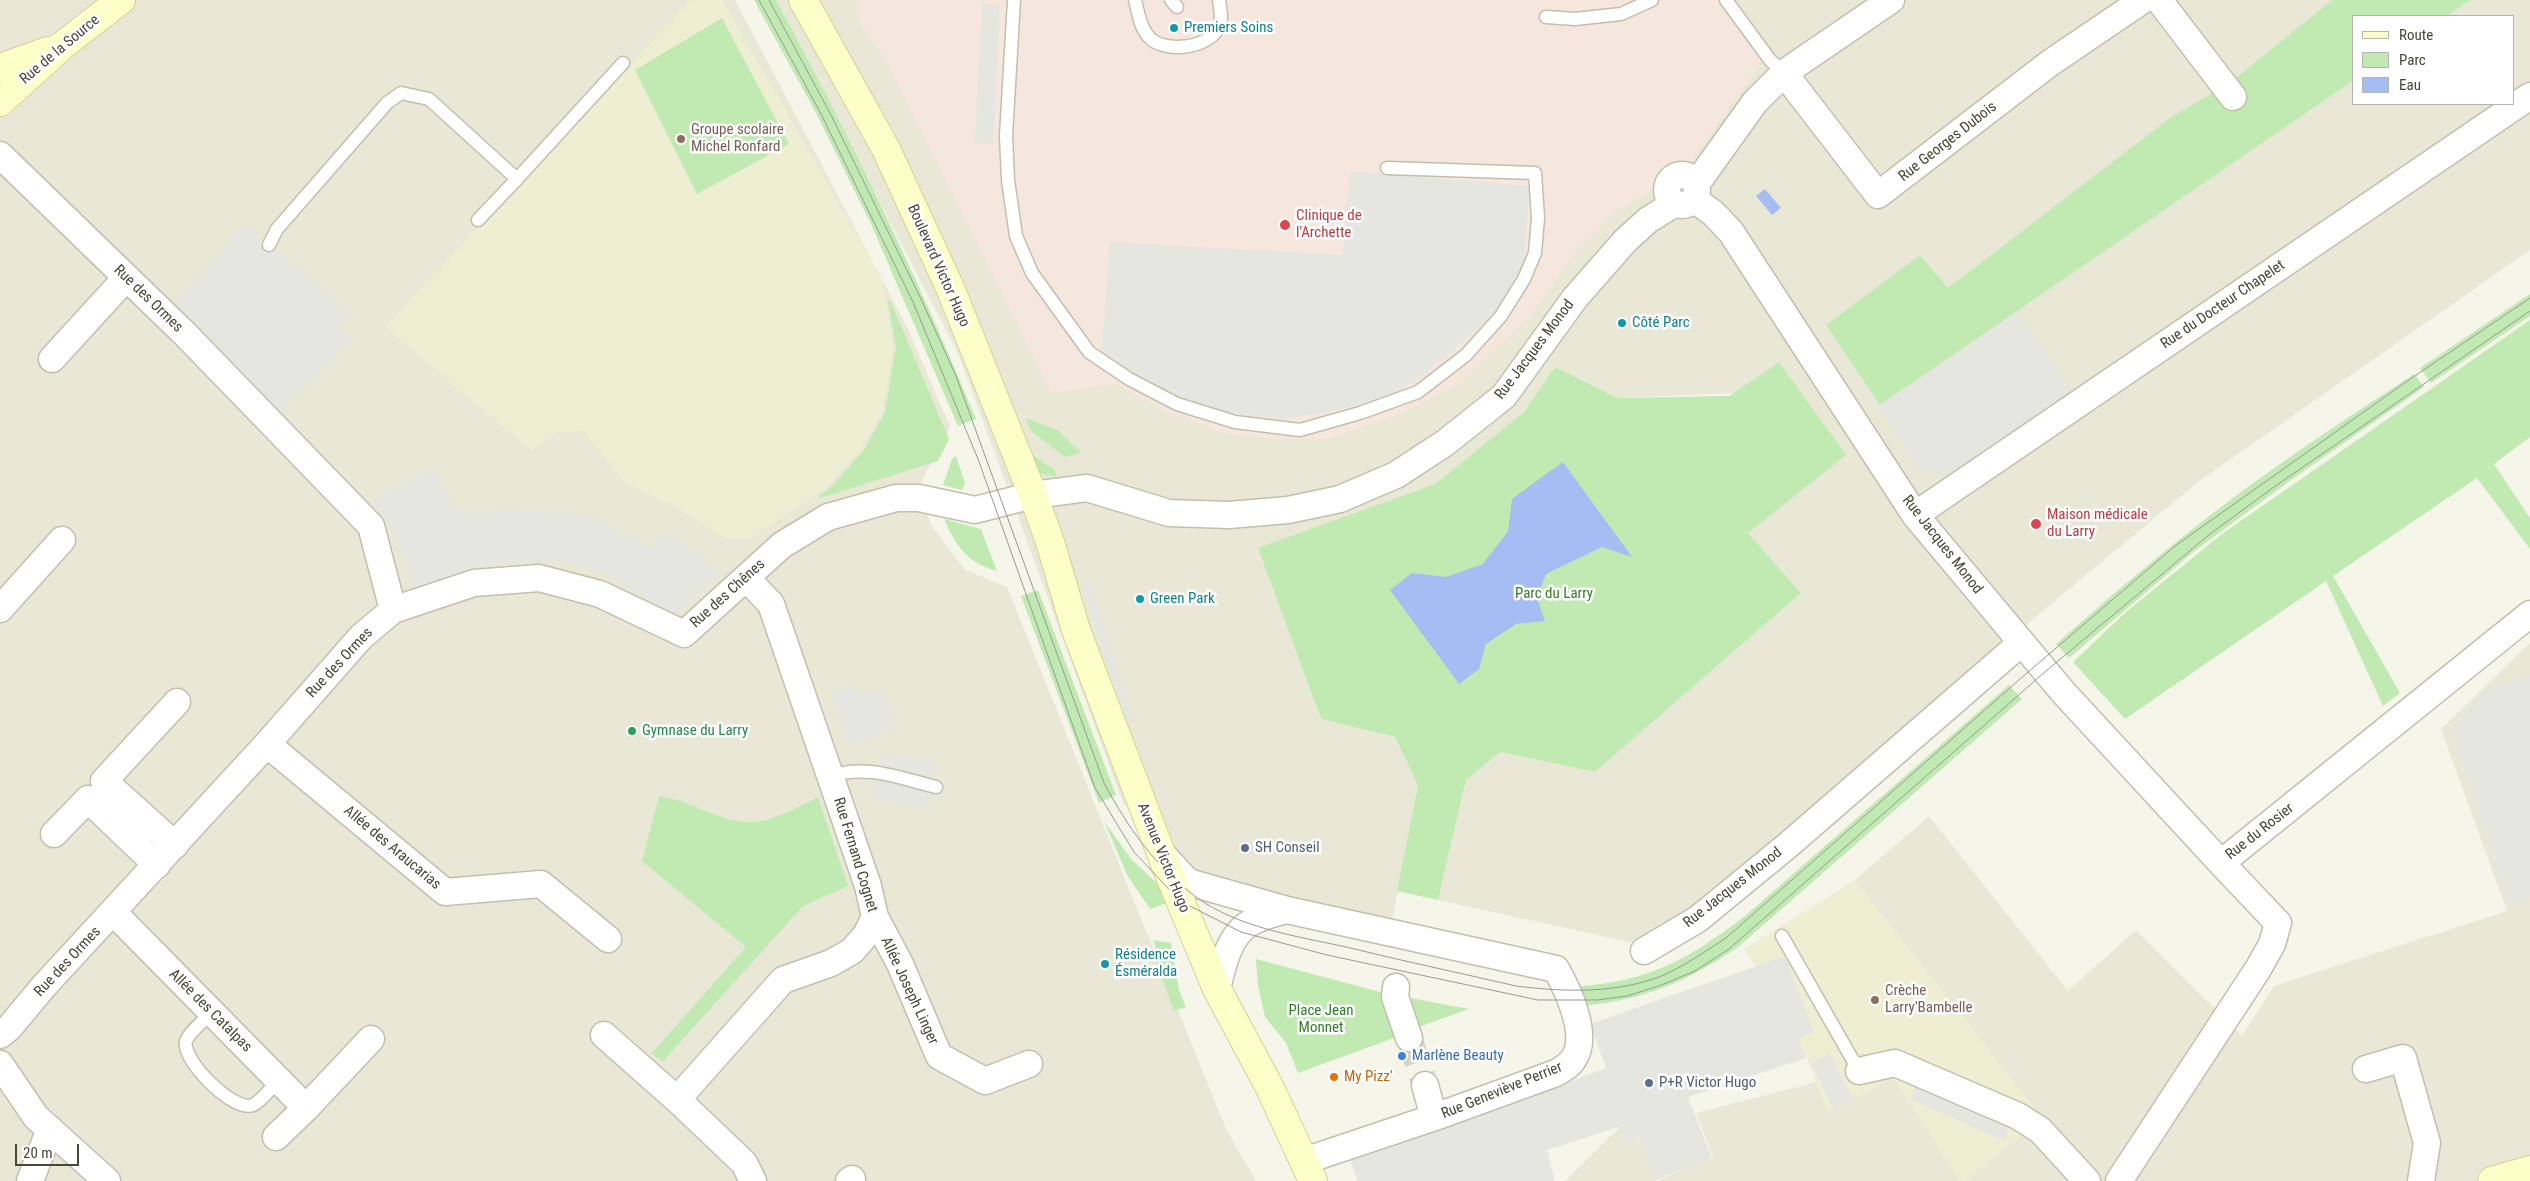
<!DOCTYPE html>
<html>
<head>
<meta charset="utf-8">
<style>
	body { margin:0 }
	#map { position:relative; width:2530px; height:1181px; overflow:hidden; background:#f5f5e9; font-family:"Roboto Condensed",sans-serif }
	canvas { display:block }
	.legend { position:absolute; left:2352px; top:15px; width:162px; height:90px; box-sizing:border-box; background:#fff; border:1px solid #b6b5af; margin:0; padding:6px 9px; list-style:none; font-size:15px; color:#494737 }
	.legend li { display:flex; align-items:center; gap:10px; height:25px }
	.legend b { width:25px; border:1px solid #b6b5af }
	.scale { position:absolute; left:15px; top:1144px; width:64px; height:22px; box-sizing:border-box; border:2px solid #494737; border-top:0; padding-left:6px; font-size:15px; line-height:18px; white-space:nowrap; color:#494737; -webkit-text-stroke:4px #fff; paint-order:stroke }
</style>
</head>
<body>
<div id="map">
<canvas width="2530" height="1181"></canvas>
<ul class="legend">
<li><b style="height:6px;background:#fdffc9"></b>Route</li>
<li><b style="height:14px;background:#c1eab2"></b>Parc</li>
<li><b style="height:14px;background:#a5bdf2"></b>Eau</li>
</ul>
<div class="scale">20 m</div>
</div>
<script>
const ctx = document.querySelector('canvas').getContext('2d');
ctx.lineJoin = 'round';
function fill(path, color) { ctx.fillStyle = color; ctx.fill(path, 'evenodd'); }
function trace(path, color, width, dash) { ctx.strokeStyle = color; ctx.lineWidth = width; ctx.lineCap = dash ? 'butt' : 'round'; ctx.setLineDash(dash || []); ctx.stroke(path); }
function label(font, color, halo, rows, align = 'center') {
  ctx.font = font + ' "Roboto Condensed",sans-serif'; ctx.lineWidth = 5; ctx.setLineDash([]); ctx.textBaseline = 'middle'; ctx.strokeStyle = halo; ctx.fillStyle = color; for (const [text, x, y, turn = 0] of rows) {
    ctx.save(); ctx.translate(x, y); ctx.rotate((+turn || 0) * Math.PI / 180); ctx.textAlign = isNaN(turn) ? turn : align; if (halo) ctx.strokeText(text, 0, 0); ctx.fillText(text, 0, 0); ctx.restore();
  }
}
const residential = new Path2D(`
	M0,0H735L908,329L950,427L918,488L931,525L965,570L1007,587L1226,1129L1256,1181H0Z
	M775,0H2530V250L2198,482L2033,619L1991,658L1701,903L1630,942L1438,900L1466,780L1500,752L1595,772L1801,593L1748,533L1779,362L1733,393L1618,398L1555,367L1524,412L1435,484L1259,549L1321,719L1395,737L1418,784L1387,947L1223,904L1123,803L958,353ZM2354,16H2514V104H2354Z
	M2530,643V1181H1657L1713,1157L1696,1113L1859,1071L1785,934L1855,880L1929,816L2068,991L2136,930L2242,1036L2274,986L2507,911L2441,729Z
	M1622,1125L1628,1143L1640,1138L1657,1181H1565Z`);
const education = new Path2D(`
	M691,0H722L882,278L894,346L882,412L861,449L825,489L751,538L727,539L678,508L626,483L583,431L558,432L532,451L385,327Z
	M1855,880L2042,1117L1966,1181H1960L1893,1078L1828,1113L1799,1038L1813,1033L1785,956L1755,966L1744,949Z`);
const medical = new Path2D(`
	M858,0H1721L1762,61L1673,187L1647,193L1611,215L1568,262L1530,317L1459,384L1405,412L1328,439H1274L1225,433L1168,413L1113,384L1051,393L884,58L858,20Z`);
const green = new Path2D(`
	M754,0H776C850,136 917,276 976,419L958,426L871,224L816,113Z
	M2332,0H2470L2447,16H2354V80L1880,405L1826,325L1920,255L1948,288L2170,118L2232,81Z
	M722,18L789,144L697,194L635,70Z
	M2530,294V316L2431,383L2420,368Z
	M890,300L949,439L938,461L820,498L819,496L832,486L864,450L885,412L896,347L888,302Z
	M2530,320V437L2494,464L2530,518V549L2477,478L2333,576L2400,693L2383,706L2326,581L2125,719L2073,662L2126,612L2222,534Z
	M1779,362L1846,455L1748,533L1801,593L1595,772L1500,752L1466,780L1438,900L1397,891L1418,785L1395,737L1321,719L1258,548L1435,484L1524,412L1555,367L1618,398L1729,396Z
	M2414,374L2424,387L2291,480L2192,553L2069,658L2056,644C2112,595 2169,546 2229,501C2289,456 2352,415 2414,374Z
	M1026,418L1059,431L1081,453L1065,457L1031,431Z
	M1032,455L1055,470L1056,477L1040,473L1029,456Z
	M956,456L965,483L962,490L943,485L952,459Z
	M944,519L981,529L997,571C968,564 955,545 944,519Z
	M1038,590L1116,795L1099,803L1021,596Z
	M2009,685L2022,699L1738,947C1685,983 1644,1000 1580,1006L1572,987C1648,982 1686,961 1745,916Z
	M659,796C669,798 680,800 689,804C712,813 736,826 761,821C781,817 800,806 818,797L848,886L803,906L663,1061L651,1054L746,947L642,861Z
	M1104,821L1131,859L1164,890L1167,903L1150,909L1127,875Z
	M1153,940L1171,943L1179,990L1186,1007L1174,1011L1156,962L1160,960Z
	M1256,959L1388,994L1402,1035L1298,1073L1286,1043L1265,1017L1258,986Z
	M1405,997L1469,1009L1416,1028Z`);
const parking = new Path2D(`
	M982,4L1000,5L993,144L975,143Z
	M1350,171L1530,186L1523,272L1507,302L1421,377L1383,399L1328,412L1283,419L1230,413L1174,396L1130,371L1102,350L1110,242L1343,255Z
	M246,225L351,314L338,328L352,339L277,416L171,307Z
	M2017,312L2075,394L1952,479L1919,469L1880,405Z
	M433,469L457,512L530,509L594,517L653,549L667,530L718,573L673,616L607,574L571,562L486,563L416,588L395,533L369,501Z
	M1090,580L1132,716L1125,717L1082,583Z
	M2530,676V897L2509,904L2452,728L2489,688Z
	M856,684V695L882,689L895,729L849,746L830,693Z
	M881,754L937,763L934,779L942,780L946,797L929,796V809L871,796L874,783L858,780L853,761L880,767Z
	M1785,956L1814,1033L1799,1038L1806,1058L1688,1097L1712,1158L1656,1180L1639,1137L1627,1144L1621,1126L1547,1150L1555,1181H1358L1349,1156L1440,1130L1606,1068L1590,1024Z
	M1830,1053L1853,1100L1834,1110L1811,1063Z
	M1918,1082L2011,1124L2004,1141L1910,1099Z`);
const water = new Path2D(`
	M1765,189L1781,208L1772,215L1756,196Z
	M1563,462L1632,557L1602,547L1546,574L1537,598L1545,621L1516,624L1486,644L1479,669L1459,684L1390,590L1412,573L1446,577L1483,564L1508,531L1512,499Z`);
const streetTunnel = new Path2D(`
	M1409,1038L1425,1085`);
const lane = new Path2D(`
	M1014,0L1006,136L1008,180L1016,236L1032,273L1089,352L1129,379L1177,404L1235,422L1300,430L1360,413L1418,392L1466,355L1501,316L1524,279L1535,253L1538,218L1535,173L1387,168
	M1135,0C1138,12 1140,27 1148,36C1162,54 1209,49 1219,27C1223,19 1220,9 1219,0
	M1171,0L1177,7
	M1726,0L1770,60L1784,73
	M1546,17L1575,19L1621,14L1652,0
	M478,220L517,179
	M269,245L277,229L387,103L401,93L429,99L517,179L623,63
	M830,776C867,764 899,778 936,787
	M1782,936L1859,1071
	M212,1012C205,1020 189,1032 186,1041C181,1060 234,1113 253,1105C262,1101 271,1087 279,1080`);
const street = new Path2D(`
	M2159,0L2233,97
	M1784,73L1878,195L2050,63L2143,0
	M0,155L185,334L371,526L393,610L361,637L267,744L44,986L9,1028L0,1035
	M1667 190a15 15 0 1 1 30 0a15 15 0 1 1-30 0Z
	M1697,183L1755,102L1784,73L1891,0
	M1695,200L1713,213L1731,232L1915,515L2063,692L2221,863
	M52,359L126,278
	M1915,515L2530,96
	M746,578L771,604L868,886L875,917L866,935L852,951L831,963L783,980L681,1095L682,1104L744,1163L753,1181
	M0,609L62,540
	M393,610L474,583L539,578L600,594L684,634L782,545L828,517L896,498H919L975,510L1033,495L1087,488L1169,513L1229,515L1288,510L1340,499L1396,475L1445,443L1504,396L1575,298L1625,241L1648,220L1674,204
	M267,744L445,892L541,884L608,939
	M54,834L88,799L157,865
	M175,845L104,781L177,702
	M1163,855L1188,882L1287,910
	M114,913L306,1108L371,1039
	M875,917L900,964L939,1056L985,1081L1029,1064
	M1644,951L1698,919L1787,846L2021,643
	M1396,987L1395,997L1409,1038
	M1217,989C1222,967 1229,935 1250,923C1261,916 1275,913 1287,910L1556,969C1568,990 1589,1035 1574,1058C1570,1065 1563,1069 1556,1073L1435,1117L1304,1161
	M604,1035L682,1104
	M0,1064L36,1117L107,1181
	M2366,1069L2403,1058L2427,1143L2421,1181
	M1859,1071L1895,1063L2018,1116L2040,1130L2087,1181
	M1425,1085L1431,1107
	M276,1137L306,1108
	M30,1181L50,1129
	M849,1181L852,1179
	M2119,1181L2258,969L2272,944L2278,923L2221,863L2530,614`);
const secondary = new Path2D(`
	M803,0L886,149L951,290L1033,495L1050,542L1076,630L1169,874L1217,989L1270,1088L1313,1181
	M0,68L48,51
	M0,102L63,45L121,0
	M2492,1181L2530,1170`);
const tram = new Path2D(`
	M759,0L820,112L913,302L978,459L1095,788L1134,852L1180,901L1241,932L1327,955L1538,1000H1597L1627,996L1659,986L1695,971L1729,949L2046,671L2210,534L2274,487L2530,311
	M769,0L832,117L921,299L956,376L1104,783C1128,828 1155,866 1196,897C1239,928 1296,936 1346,947C1403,961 1460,973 1516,986C1565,992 1617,994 1664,975C1686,965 1706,951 1726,938L2020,679L2175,546L2403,384L2530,298`);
const markers = [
	[1174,28,5,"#0f9aa8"],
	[681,139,5,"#8d6e63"],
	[1285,225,6,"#e0444e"],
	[1622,323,5,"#0f9aa8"],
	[2036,524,6,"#e0444e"],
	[1140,599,5,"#0f9aa8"],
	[632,731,5,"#2e9e5b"],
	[1245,848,5,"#5c6f8a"],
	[1105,964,5,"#0f9aa8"],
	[1875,1000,5,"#8d6e63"],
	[1402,1056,5,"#3f7fe0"],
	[1334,1077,5,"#e8710a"],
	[1649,1083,5,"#5c6f8a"]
];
const cultureNames = [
	["Premiers Soins",1184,28],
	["Côté Parc",1632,323],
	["Green Park",1150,599],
	["Résidence",1115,955],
	["Ésméralda",1115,972]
];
const streetNames = [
	["Rue de la Source",60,50,-40],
	["Rue Georges Dubois",1948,142,-38],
	["Boulevard Victor Hugo",938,266,66],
	["Rue des Ormes",148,299,44],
	["Rue du Docteur Chapelet",2223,305,-34],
	["Rue Jacques Monod",1535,350,-53],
	["Rue Jacques Monod",1942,545,52],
	["Rue des Chênes",728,594,-42],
	["Rue des Ormes",340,663,-47],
	["Rue du Rosier",2260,832,-38],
	["Allée des Araucarias",392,848,40],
	["Rue Fernand Cognet",855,855,73],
	["Avenue Victor Hugo",1163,858,68],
	["Rue Jacques Monod",1733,888,-38],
	["Rue des Ormes",68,962,-47],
	["Allée Joseph Linger",909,991,65],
	["Allée des Catalpas",210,1011,45],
	["Rue Geneviève Perrier",1502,1091,-22]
];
const educationNames = [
	["Groupe scolaire",691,130],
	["Michel Ronfard",691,147],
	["Crèche",1885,991],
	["Larry'Bambelle",1885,1008]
];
const healthNames = [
	["Clinique de",1296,216],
	["l'Archette",1296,233],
	["Maison médicale",2047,515],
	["du Larry",2047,532]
];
const parkNames = [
	["Parc du Larry",1554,594],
	["Place Jean",1321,1011],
	["Monnet",1321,1028]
];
const leisureNames = [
	["Gymnase du Larry",642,731]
];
const serviceNames = [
	["SH Conseil",1255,848],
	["P+R Victor Hugo",1659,1083]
];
const shopNames = [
	["Marlène Beauty",1412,1056]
];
const foodNames = [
	["My Pizz'",1344,1077]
];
fill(residential, '#e9e8d7');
fill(education, '#eeeed3');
fill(medical, '#f5e7dd');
fill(green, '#c1eab2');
fill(parking, '#e6e6e1');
fill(water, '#a5bdf2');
trace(streetTunnel, '#d3d2c5', 26, [26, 13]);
trace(lane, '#c1c0ac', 15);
trace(street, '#c1c0ac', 29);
trace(secondary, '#d1d296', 30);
trace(lane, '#fff', 12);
trace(street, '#fff', 26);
trace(secondary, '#fdffc9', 28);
trace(tram, '#989898', 1);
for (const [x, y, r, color] of markers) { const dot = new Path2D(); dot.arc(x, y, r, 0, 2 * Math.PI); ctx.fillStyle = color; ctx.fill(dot); trace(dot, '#fff', 2); }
label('15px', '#0d838f', '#fff', cultureNames, 'left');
label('15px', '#494737', '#fff', streetNames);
label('15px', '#785e54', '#fff', educationNames, 'left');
label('15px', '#be3a42', '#fff', healthNames, 'left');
label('15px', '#317d29', '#fff', parkNames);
label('15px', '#27864d', '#fff', leisureNames, 'left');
label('15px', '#4e5e75', '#fff', serviceNames, 'left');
label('15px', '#366cbe', '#fff', shopNames, 'left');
label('15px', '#c56008', '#fff', foodNames, 'left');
</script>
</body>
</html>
